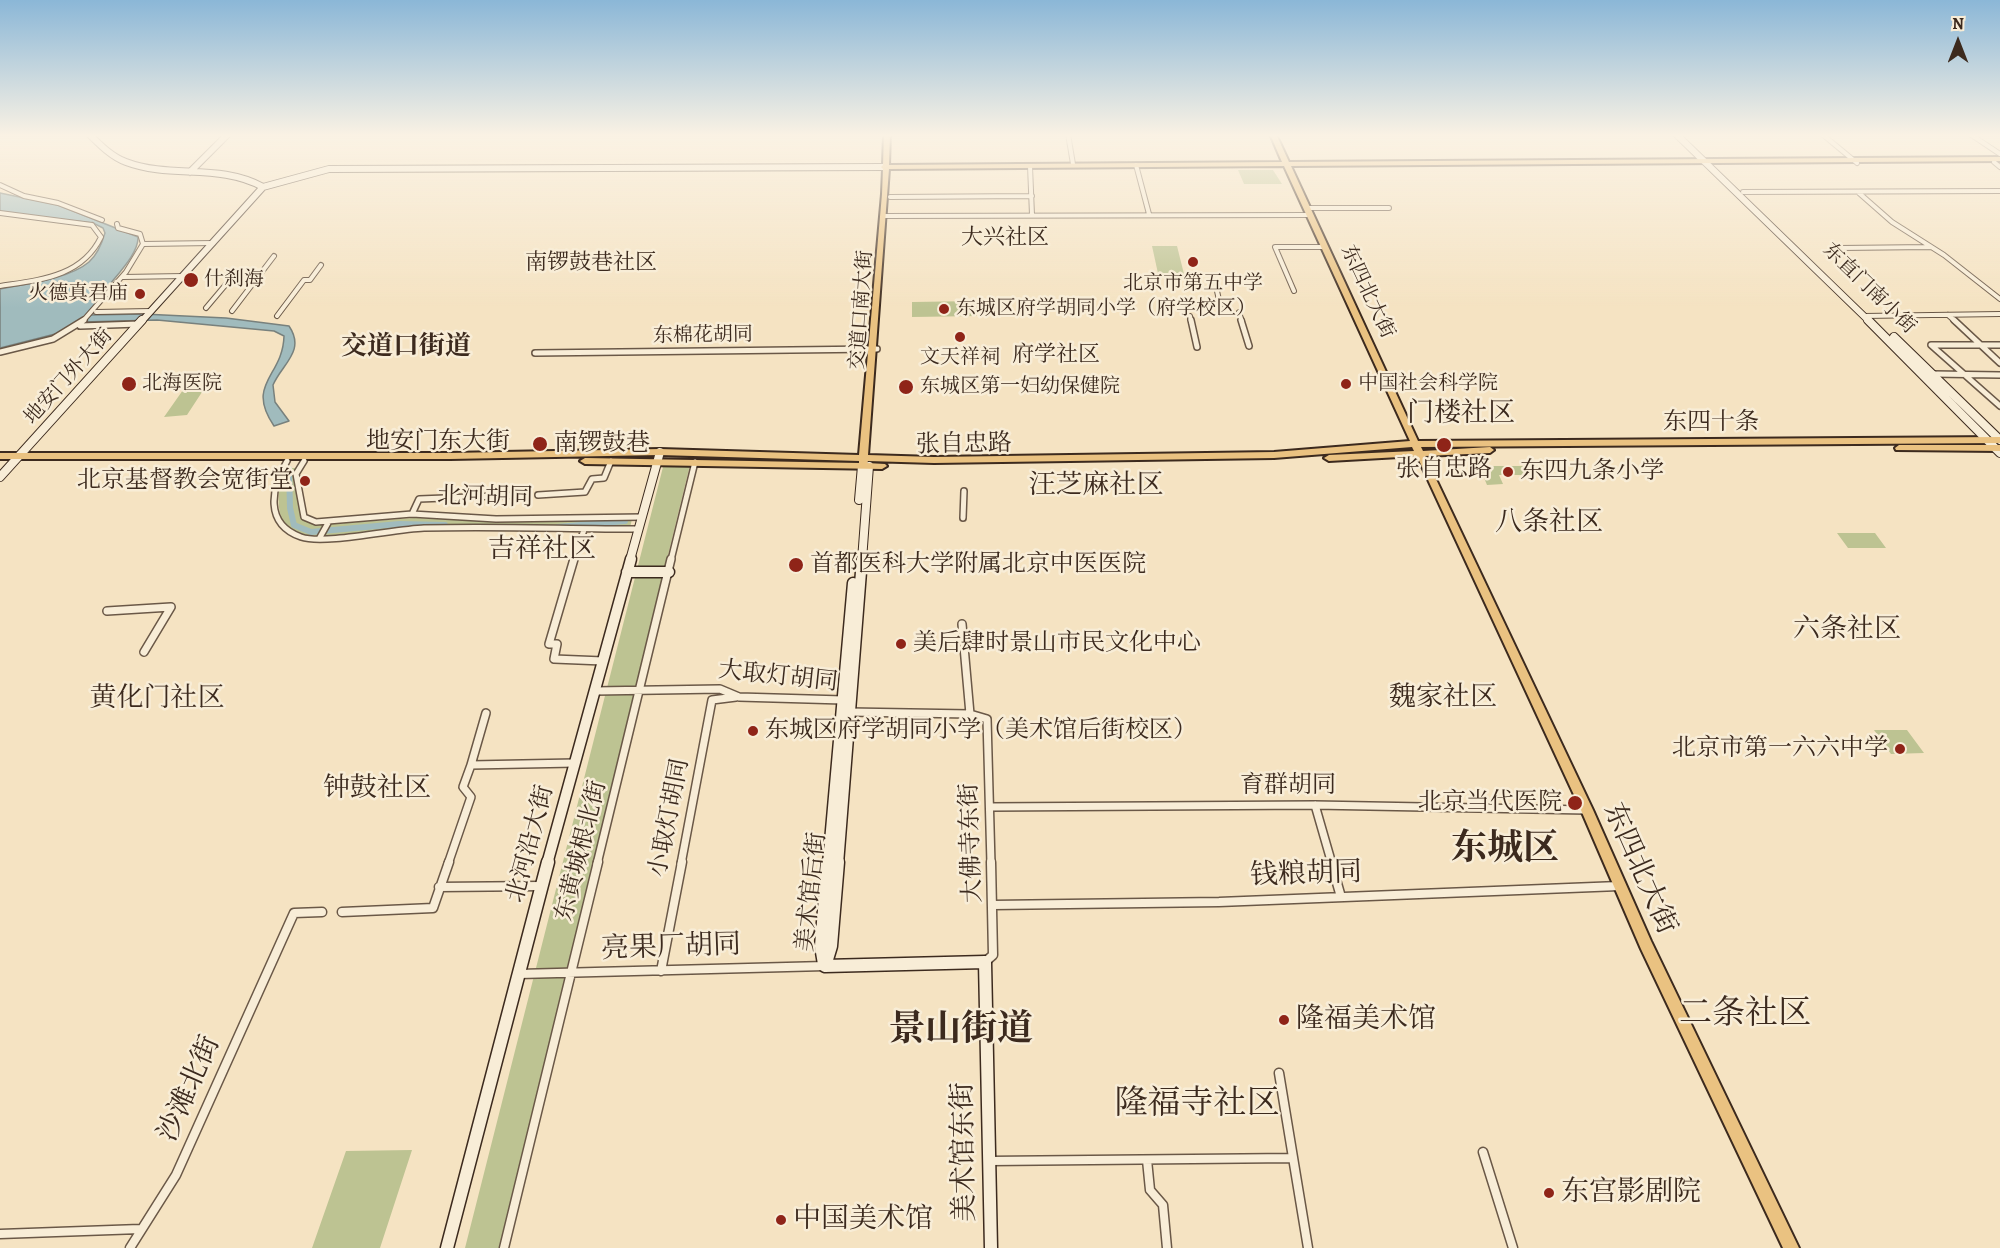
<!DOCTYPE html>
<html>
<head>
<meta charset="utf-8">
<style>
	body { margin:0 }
	#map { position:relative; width:2000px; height:1248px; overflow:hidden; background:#f5e3c2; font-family:Alegreya,serif }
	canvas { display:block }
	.north { position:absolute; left:1928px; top:12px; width:60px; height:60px; -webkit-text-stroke:4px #f8edd7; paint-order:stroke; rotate:0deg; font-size:16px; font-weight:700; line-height:24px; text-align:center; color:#3c2a1e }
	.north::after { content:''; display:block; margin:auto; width:21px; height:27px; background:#3c2a1e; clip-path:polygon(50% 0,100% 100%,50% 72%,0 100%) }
</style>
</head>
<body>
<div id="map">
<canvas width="2000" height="1248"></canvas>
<div class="north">N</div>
</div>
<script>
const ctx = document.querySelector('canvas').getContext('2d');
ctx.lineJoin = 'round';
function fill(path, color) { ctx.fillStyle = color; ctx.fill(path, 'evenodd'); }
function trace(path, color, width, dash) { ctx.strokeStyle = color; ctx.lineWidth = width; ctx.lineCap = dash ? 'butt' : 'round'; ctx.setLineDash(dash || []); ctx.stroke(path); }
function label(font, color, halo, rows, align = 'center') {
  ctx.font = font + ' Alegreya,"Noto Serif SC",serif'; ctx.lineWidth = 5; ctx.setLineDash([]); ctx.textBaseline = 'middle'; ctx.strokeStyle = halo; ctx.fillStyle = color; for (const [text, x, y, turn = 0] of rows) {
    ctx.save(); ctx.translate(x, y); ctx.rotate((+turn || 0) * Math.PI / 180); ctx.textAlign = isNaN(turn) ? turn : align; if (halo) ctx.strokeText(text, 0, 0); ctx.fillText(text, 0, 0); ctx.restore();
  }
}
const green = new Path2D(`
	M1238,170H1273L1282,184H1244Z
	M1152,246H1177L1185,278H1159Z
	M976,301L977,316L912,317V302Z
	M204,389L187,415L164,417L183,390Z
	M1479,466H1523L1528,475H1499L1503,484L1487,485Z
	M663,467H689V469L499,1248H465Z
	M287,468H297L301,515L317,525L414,518L482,520L632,519L630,528C553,528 476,526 400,528C362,529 323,544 286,530C276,511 276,487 287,468Z
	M1837,533H1875L1886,548H1848Z
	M1874,730H1907L1924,753L1891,754Z
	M412,1150L380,1248H312L346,1151Z`);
const water = new Path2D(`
	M0,193L58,205L138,237C139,260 98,290 90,315L143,314L226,318L289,326C306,351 282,364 273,385L275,402L289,421L274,426C245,383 283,377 284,336L274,331L157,320L83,322L67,331L0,348V289C26,284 69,279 89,262C97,255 102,243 105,233L103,228L93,223L0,212Z`);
const canal = new Path2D(`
	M289,469L290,508L294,525L311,532L399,524L445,525
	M558,527L625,521`);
const streetFar3 = new Path2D(`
	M1068,134L1073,164
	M1822,134L1857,163
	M1970,134L2000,154
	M1994,162L2000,167
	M1136,165L1149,214
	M1030,166L1032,215
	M0,185L24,196L58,203L102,220
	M1743,192L2000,191
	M1859,193L1892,222L1944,255L2000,299
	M890,197L1032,196
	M1307,208H1389
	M0,213L92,225
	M883,216L1310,215
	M143,244L213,243
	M1275,247H1324
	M1275,247L1294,291
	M1839,248L1931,247
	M123,277L183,276
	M0,286C39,280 82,277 101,237L92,225
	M1217,291L1221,309L1219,313
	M206,308L233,276
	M232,311L274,256
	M96,312L151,311
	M1239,312L1242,322
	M1948,315L1956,322
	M277,316L304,280H310L321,265
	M1190,316L1191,322
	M1864,316L2000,314
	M82,322L126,272L143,244L140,234L118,228L117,224`);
const streetFar2 = new Path2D(`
	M1191,320L1197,347
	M1241,320L1249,346
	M1954,320L2000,363
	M80,326L139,324
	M2000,345H1931L2000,406
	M0,352L53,339L84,320
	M535,353L877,349
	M1934,374L2000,375
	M287,461C271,488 264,524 301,537C324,545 395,529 424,528C495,526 567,529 639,529
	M304,461L296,474L304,517L316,522L412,514L496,519L642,517
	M538,495L585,492L592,479L604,478L611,461
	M412,514L419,499L522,495
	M963,518L964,491
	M319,539L328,523
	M573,560L584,530
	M671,560L695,462`);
const streetFar1 = new Path2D(`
	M574,559L549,644H557L554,659L603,661
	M107,611L171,607L144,652
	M962,624L970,714
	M595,691L720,689L739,697L843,700
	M849,712L970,714L987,719L991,864
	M486,713L471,765L575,763
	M1315,805L1332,864
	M990,807L1315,805L1587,810
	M448,864L471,797L463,787L471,765
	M597,864L671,559
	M681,864L712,700L736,697`);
const street = new Path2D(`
	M1331,862L1341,897
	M439,887L541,886
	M993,905L1219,902L1619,886
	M342,912L433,908L449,862
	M985,962L993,955L991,862
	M661,971L682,862
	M519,974L825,966
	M1279,1073L1308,1248
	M1483,1152L1513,1248
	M1147,1160L1150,1190L1163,1205L1167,1248
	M990,1161L1293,1158
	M0,1234L140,1229
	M130,1248L176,1175L294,913L322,912
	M504,1248L598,862`);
const secondaryFar3 = new Path2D(`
	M89,134C100,145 112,157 126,162C171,179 219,163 263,187
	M1676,134L1870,322
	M190,172L228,134
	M141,322L263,187L329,169L884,167`);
const secondaryFar2 = new Path2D(`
	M1868,320L2000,453
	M1894,337L2000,440
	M0,477L142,320
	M859,500L862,466
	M630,560L660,452
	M862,560L869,466`);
const secondaryFar1 = new Path2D(`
	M627,572H669
	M547,864L631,559
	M828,864L853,583
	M838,864L862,559`);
const secondary = new Path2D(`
	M824,964L821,946L828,862
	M825,966L831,946L838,862
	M825,966L985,962L991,1248
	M447,1248L548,862`);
const primary = new Path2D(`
	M884,134H890L889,165L1282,162L1270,134H1276L1289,162L2000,157V161L1291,166L1418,441L2000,437V443L1421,447L1423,451L1490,447L1494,450L1490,453L1425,456L1593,810L1651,941L1799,1248H1783L1641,949L1581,810L1417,456L1329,461L1324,458L1329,455L1414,451L1412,447L1274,458L934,463L868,461L867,463L885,464L887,466L882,469L585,464L580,461L585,458L859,463V461L660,455L450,459H0V453H450L660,449L859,455L882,194L883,169L881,167L883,165ZM1284,166L1410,441L1274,452L934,457L868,455L889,169Z
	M1899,445H2000V451L1896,450L1895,448Z`);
const markers = [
	[1193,262,6,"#8f2418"],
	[191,280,8,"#8f2418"],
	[140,294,6,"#8f2418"],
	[944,309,6,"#8f2418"],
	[960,337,6,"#8f2418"],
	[129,384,8,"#8f2418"],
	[1346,384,6,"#8f2418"],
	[906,387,8,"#8f2418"],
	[540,444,8,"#8f2418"],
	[1444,445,8,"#8f2418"],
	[1508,472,6,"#8f2418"],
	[305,481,6,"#8f2418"],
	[796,565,8,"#8f2418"],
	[901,644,6,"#8f2418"],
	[753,731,6,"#8f2418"],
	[1900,749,6,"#8f2418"],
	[1575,803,8,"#8f2418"],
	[1284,1020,6,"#8f2418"],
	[1549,1193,6,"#8f2418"],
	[781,1220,6,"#8f2418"]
];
const farPoinames = [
	["什刹海",204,280],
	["北京市第五中学",1193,284,"center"],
	["火德真君庙",128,294,"right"],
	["东城区府学胡同小学（府学校区）",956,309],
	["文天祥祠",960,358,"center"],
	["北海医院",142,384],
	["中国社会科学院",1358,384],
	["东城区第一妇幼保健院",920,387]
];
const farStreetnames = [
	["东直门南小街",1869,289,44],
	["东四北大街",1367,292,65],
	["交道口南大街",862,310,-86],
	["东棉花胡同",703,336,-1],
	["地安门外大街",69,377,-48]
];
const farQuarternames = [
	["大兴社区",1005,239],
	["南锣鼓巷社区",591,264],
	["府学社区",1056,356]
];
const streetNames = [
	["东四十条",1711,423],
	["地安门东大街",438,442],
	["张自忠路",964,445,-1],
	["北河胡同",485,498,1],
	["大取灯胡同",778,677,6],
	["育群胡同",1288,786],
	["小取灯胡同",670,818,-79],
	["大佛寺东街",972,843,-92],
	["北河沿大街",531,844,-75],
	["东黄城根北街",582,851,-76],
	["美术馆后街",812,892,-84]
];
const poiNames = [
	["南锣鼓巷",554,444],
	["张自忠路",1444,470,"center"],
	["东四九条小学",1520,472],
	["北京基督教会宽街堂",293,481,"right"],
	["首都医科大学附属北京中医医院",810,565],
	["美后肆时景山市民文化中心",913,644],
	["东城区府学胡同小学（美术馆后街校区）",765,731],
	["北京市第一六六中学",1888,749,"right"],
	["北京当代医院",1562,803,"right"]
];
const farDistrictnames = [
	["交道口街道",406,348]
];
const quarterNames = [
	["门楼社区",1461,414],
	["汪芝麻社区",1096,486],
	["八条社区",1549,523],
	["吉祥社区",542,550],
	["六条社区",1847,630],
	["魏家社区",1443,698],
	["黄化门社区",157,699],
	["钟鼓社区",377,789]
];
const nearStreetnames = [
	["东四北大街",1639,869,66],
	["钱粮胡同",1306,875,-2],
	["亮果厂胡同",671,948,-2],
	["沙滩北街",190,1089,-66],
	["美术馆东街",965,1152,-91]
];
const nearPoinames = [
	["隆福美术馆",1296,1020],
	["东宫影剧院",1561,1193],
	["中国美术馆",793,1220]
];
const nearQuarternames = [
	["二条社区",1745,1015],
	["隆福寺社区",1197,1105]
];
const townNames = [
	["东城区",1505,850]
];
const nearDistrictnames = [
	["景山街道",961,1031]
];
fill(green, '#bdc392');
fill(water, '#a0bbbd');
trace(water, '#78817d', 1.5);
trace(canal, '#a0bbbd', 6);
trace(streetFar3, '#6a5847', 6);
trace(streetFar2, '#6a5847', 8);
trace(streetFar1, '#6a5847', 10);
trace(street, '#6a5847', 11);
trace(secondaryFar3, '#3c2a1e', 8);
trace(secondaryFar2, '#3c2a1e', 10);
trace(secondaryFar1, '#3c2a1e', 13);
trace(secondary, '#3c2a1e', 15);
trace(primary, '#3c2a1e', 4);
trace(streetFar3, '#f8edd7', 4);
trace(streetFar2, '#f8edd7', 5);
trace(streetFar1, '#f8edd7', 7);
trace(street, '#f8edd7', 8);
trace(secondaryFar3, '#f8edd7', 6);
trace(secondaryFar2, '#f8edd7', 8);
trace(secondaryFar1, '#f8edd7', 10);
trace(secondary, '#f8edd7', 12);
fill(primary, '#eac281');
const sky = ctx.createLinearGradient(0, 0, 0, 308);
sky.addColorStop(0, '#8bb7d7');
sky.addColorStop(0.44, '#faf2e4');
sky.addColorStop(1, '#faf2e400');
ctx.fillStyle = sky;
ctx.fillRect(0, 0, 2000, 308);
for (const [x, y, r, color] of markers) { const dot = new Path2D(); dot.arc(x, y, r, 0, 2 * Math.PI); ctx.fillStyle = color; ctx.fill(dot); trace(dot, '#f8edd7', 2); }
label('20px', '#3c2a1e', '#f8edd7', farPoinames, 'left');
label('20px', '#3c2a1e', '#f8edd7', farStreetnames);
label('22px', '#3c2a1e', '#f8edd7', farQuarternames);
label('24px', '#3c2a1e', '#f8edd7', streetNames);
label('24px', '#3c2a1e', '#f8edd7', poiNames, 'left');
label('bold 26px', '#3c2a1e', '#f8edd7', farDistrictnames);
label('27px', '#3c2a1e', '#f8edd7', quarterNames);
label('28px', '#3c2a1e', '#f8edd7', nearStreetnames);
label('28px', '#3c2a1e', '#f8edd7', nearPoinames, 'left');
label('33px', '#3c2a1e', '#f8edd7', nearQuarternames);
label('bold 36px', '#3c2a1e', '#f8edd7', townNames);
label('bold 36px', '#3c2a1e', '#f8edd7', nearDistrictnames);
</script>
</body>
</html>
